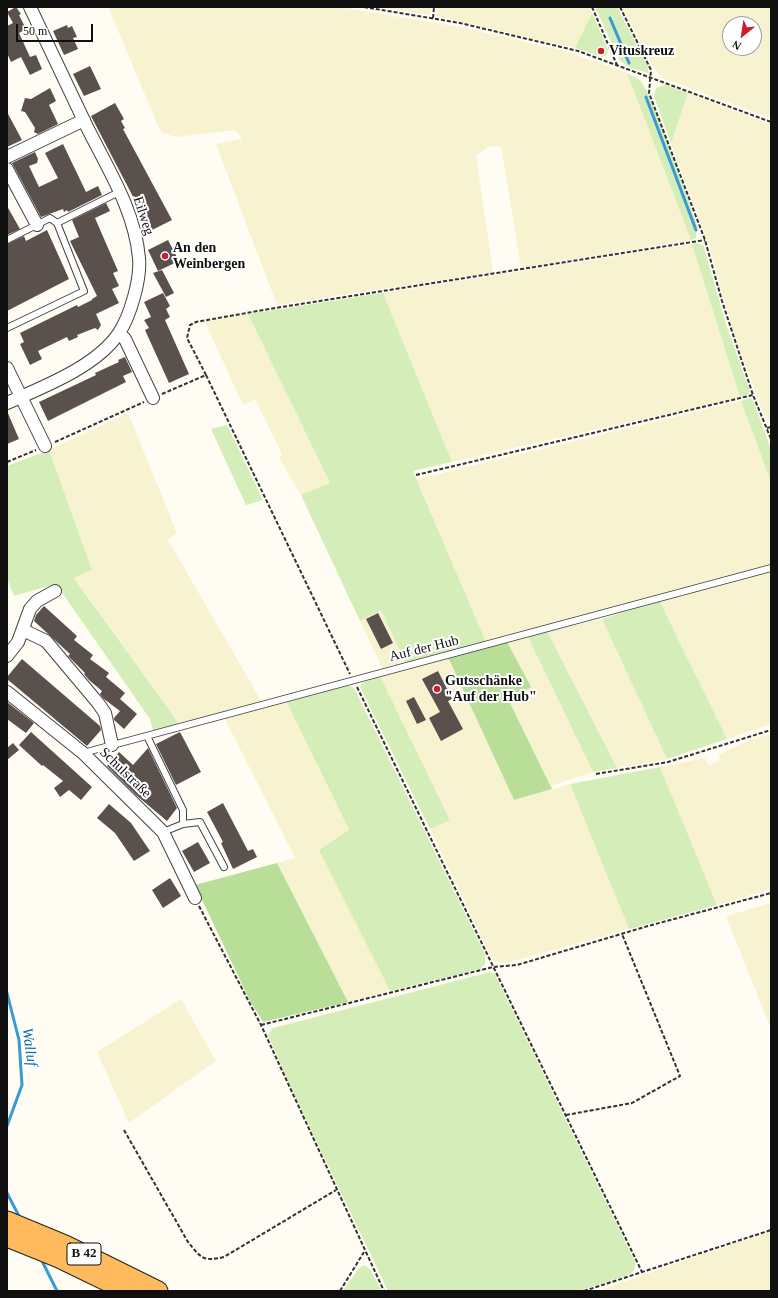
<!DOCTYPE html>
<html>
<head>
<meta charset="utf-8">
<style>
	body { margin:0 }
	#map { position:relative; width:778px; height:1298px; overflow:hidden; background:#fffcf3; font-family:"Times New Roman",serif }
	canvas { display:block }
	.frame { position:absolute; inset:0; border:8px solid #101010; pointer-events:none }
	.north { position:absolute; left:722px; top:16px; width:40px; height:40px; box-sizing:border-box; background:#fff; border:1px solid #9f9f9f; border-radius:50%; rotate:210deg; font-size:11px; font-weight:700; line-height:16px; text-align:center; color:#101010 }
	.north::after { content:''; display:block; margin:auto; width:14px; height:18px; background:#ca1f2a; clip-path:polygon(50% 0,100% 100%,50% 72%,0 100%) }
	.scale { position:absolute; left:16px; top:24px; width:77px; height:18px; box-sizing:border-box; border:2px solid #101010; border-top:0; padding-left:5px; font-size:12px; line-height:14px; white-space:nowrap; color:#101010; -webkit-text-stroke:3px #fff; paint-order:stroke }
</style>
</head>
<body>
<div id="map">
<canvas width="778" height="1298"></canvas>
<div class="frame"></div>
<div class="north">N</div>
<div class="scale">50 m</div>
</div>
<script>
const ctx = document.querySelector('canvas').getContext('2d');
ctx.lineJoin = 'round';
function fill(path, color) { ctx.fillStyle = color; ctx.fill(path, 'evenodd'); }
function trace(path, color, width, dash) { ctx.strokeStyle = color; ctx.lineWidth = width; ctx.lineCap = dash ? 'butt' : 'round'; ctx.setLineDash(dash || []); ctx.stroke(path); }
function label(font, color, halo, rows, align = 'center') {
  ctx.font = font + ' "Times New Roman",serif'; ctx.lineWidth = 4; ctx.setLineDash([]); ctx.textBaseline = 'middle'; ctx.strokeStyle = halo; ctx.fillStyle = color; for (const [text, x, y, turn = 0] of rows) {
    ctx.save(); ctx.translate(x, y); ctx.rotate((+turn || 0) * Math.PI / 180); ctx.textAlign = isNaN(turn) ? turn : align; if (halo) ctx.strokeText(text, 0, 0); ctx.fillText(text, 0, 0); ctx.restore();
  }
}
const farmland = new Path2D(`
	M108,7H340L460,27L565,51L627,73L691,240L521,268L501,147L490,146L476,155L493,272L277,305L216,144L242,139L235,130L176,137L163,133L159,128Z
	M380,7H431L430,15Z
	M438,7H590L592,13L575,48L436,16Z
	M622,7H771V118L662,78L654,68ZM730,24H754V48H730Z
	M688,93L771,125V423L763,413L733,331L709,245L671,143Z
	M692,244L740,397L452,462L383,293Z
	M248,314L330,483L301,495L279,458L282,454L255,399L243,405L205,322Z
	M741,401L771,482V565L486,642L417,479Z
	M128,413L177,533L168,540L262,702L180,725L74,577L92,570L49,450Z
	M771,570V724L727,739L659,600Z
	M381,610L406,664L383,670L360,621Z
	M602,619L667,759L617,768L547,631Z
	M528,637L593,772L551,786L509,701L507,642Z
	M448,657L514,800L570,784L629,929L513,961L500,964L492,959L430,829L450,820L380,676Z
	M286,701L349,831L319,850L390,991L348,1002L277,863L295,858L224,717Z
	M771,734V889L717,905L660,767L705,758L709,766L719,760L720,754L749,740Z
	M771,903V1029L726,916Z
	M181,999L216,1061L129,1123L97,1052Z
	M771,1231V1291H597Z`);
const green = new Path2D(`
	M595,7H617L648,67V73L631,68L620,61Z
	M592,13L608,49L607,55L603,57L575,48Z
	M627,73L640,80L647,91L666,137L698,228L696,229V238L691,240Z
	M665,85L688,93L671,143L654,96L656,88Z
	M697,243L704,246L705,251L726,324L750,391L747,395L740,397L692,244Z
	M383,293L452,462L413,471L486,642L406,664L381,610L360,621L301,495L330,483L248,314Z
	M750,398L753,400L771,449V482L741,401Z
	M227,425L263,500L246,505L211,429Z
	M49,450L92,570L74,578L180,725L153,731L150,719L56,584L14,596L7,579V466Z
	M659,600L727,739L667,759L602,619Z
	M547,631L617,768L593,772L528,637Z
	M380,676L450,820L430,829L362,691L360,686L362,683Z
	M348,685L354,688L485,954V964L480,969L390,991L319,850L349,830L286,701Z
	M660,767L717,905L629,929L570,784Z
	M490,972L495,974L505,995L635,1262V1268L631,1274L579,1291H388L292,1090L268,1035L273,1028Z
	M364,1265L370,1269L382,1291H343L358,1269Z`);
const forest = new Path2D(`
	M507,642L531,687L509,701L552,789L514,800L448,657Z
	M277,863L348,1002L263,1022L250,1001L195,885Z`);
const stream = new Path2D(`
	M610,18L629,63
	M646,97L696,230
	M7,993L19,1040L22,1085L7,1126
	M7,1193L20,1218
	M41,1259L57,1291`);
const building = new Path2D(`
	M16,7L21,14L19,15L26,29L19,33L30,57L36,55L42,69L30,75L21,57L11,62L7,53V26L13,23L7,12Z
	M67,25L68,28L72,26L77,37L73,38L78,49L64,55L53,31Z
	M90,66L101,89L84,96L73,74Z
	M50,88L56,101L49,105L58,124L38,134L34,132L35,128L25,112L21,111L25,98L31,99Z
	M115,103L124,119L121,121L125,128L123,129L172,220L148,232L139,216L142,214L91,116Z
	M7,112L22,140L7,147Z
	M63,144L86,192L98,186L102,195L68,212L67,210L64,212L63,209L41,217L12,163L35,152L38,159L37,163L29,166L39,187L58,178L45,153Z
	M106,203L110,211L95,218L118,271L113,273L119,286L112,289L119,303L96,314L101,325L98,330L95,328L77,335L78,337L69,341L67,337L38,351L42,359L30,365L20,344L24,342L20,333L77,305L78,307L92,300V299L97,296L70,241L79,237L72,220Z
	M7,206L20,229L7,235Z
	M47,230L69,279L7,311V244L24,236L26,241Z
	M168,240L179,261L158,271L148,250Z
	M162,270L174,293L166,297L153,273Z
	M163,293L170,306L166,309L170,317L165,320L189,374L169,383L145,330L149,328L144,320L151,317L144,302Z
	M125,357L132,372L123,376L126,382L48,421L39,402L96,375L95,373L119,362L118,360Z
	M7,411L19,439L7,444Z
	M44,606L77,636L74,640L93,655L90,659L109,673L106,677L125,693L120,699L137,714L124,729L114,720V718L120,711L104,699L100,694L102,691L89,680L84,674L85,673L68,656L70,654L34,621L36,615Z
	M378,613L393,643L381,649L366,619Z
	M22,659L100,726L101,730L87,746L7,679V677Z
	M438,671L452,699L448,701L463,729L441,741L429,718L440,712L422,679Z
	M414,697L426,720L417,724L406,701Z
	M7,702L34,723L26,733L7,719Z
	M31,732L92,787L81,800L69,790L60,797L54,788L63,781L43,765L42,766L19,745Z
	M180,732L201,772L176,785L156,744Z
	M13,743L19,750L7,760V748Z
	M148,748L177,808L167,821L136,795L107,766L119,752L133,765Z
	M223,803L248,851L253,849L257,857L233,869L221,843L223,842L207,812Z
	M109,804L131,823L150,851L134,861L115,833L97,818Z
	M198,842L210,863L194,872L182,851Z
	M170,878L181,896L163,908L152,890Z`);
const path = new Path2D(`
	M364,7L460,23L578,51L771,122
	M592,7L617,65
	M620,7L651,70L649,93L705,240L722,301L753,395L771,439
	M433,18L434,7
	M206,375L187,338L190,325L196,322L269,309L705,240
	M162,394L206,375L350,674
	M767,428L771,427
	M55,442L144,402
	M7,462L36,450
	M416,475L753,395
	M357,687L642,1272
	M596,774L668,762L771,730
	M199,906L261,1025L384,1291
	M261,1025L493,967L517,965L648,926L771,893
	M566,1115L632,1103L680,1076L622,934
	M124,1130L188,1242C201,1258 203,1262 224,1257L336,1190
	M340,1291L364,1252
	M584,1291L771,1230`);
const service = new Path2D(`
	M57,223L119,192
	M7,240L50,218L57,223L84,291L7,328
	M147,736L183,810V824L163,832
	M83,753L771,568
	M183,824L200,822L224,867`);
const minor = new Path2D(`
	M7,157L84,120
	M7,169L37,225
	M119,333L125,339L153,398
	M7,368L45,446
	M7,403C43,387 96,367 119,333C130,316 141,280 139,258C135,211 108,169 87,127C68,87 49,47 30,7
	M23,630L46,641L98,703L105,713L112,745
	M7,656L18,642L30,609L37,601L55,591
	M7,692L83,753L163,832L195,898`);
const trunk = new Path2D(`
	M7,1221L65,1245L158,1291
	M7,1237L59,1258L127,1291`);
const markers = [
	[601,51,4,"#ca1f2a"],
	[165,256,4,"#ca1f2a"],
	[437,689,4,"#ca1f2a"]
];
const shields = [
	[84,1254,34]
];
const shieldNames = [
	["B 42",84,1254]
];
const poiNames = [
	["Vituskreuz",609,51],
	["An den",173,248],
	["Weinbergen",173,264],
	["Gutsschänke",445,681],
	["\"Auf der Hub\"",445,697]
];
const streetNames = [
	["Eilweg",143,216,72],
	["Auf der Hub",424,649,-14],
	["Schulstraße",125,773,44]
];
const waterNames = [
	["Walluf",29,1047,82]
];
fill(farmland, '#f7f3d1');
fill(green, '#d5edb9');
fill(forest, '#b9de98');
trace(stream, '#3799d5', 3);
fill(building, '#5a514c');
trace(service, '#434343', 8);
trace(minor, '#434343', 14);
trace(trunk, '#212121', 21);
trace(path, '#323232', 2, [4, 2]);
trace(service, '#fff', 6);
trace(minor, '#fff', 12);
trace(trunk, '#feba5c', 19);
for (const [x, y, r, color] of markers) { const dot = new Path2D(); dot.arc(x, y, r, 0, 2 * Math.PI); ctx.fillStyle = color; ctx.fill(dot); trace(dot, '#fff', 1.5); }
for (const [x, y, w] of shields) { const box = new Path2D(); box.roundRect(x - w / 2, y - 11, w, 22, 3); ctx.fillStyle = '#fff'; ctx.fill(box); trace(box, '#101010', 1); }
label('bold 13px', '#101010', null, shieldNames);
label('bold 14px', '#101010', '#fff', poiNames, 'left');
label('14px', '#101010', '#fff', streetNames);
label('italic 15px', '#106aab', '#fff', waterNames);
</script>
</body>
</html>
